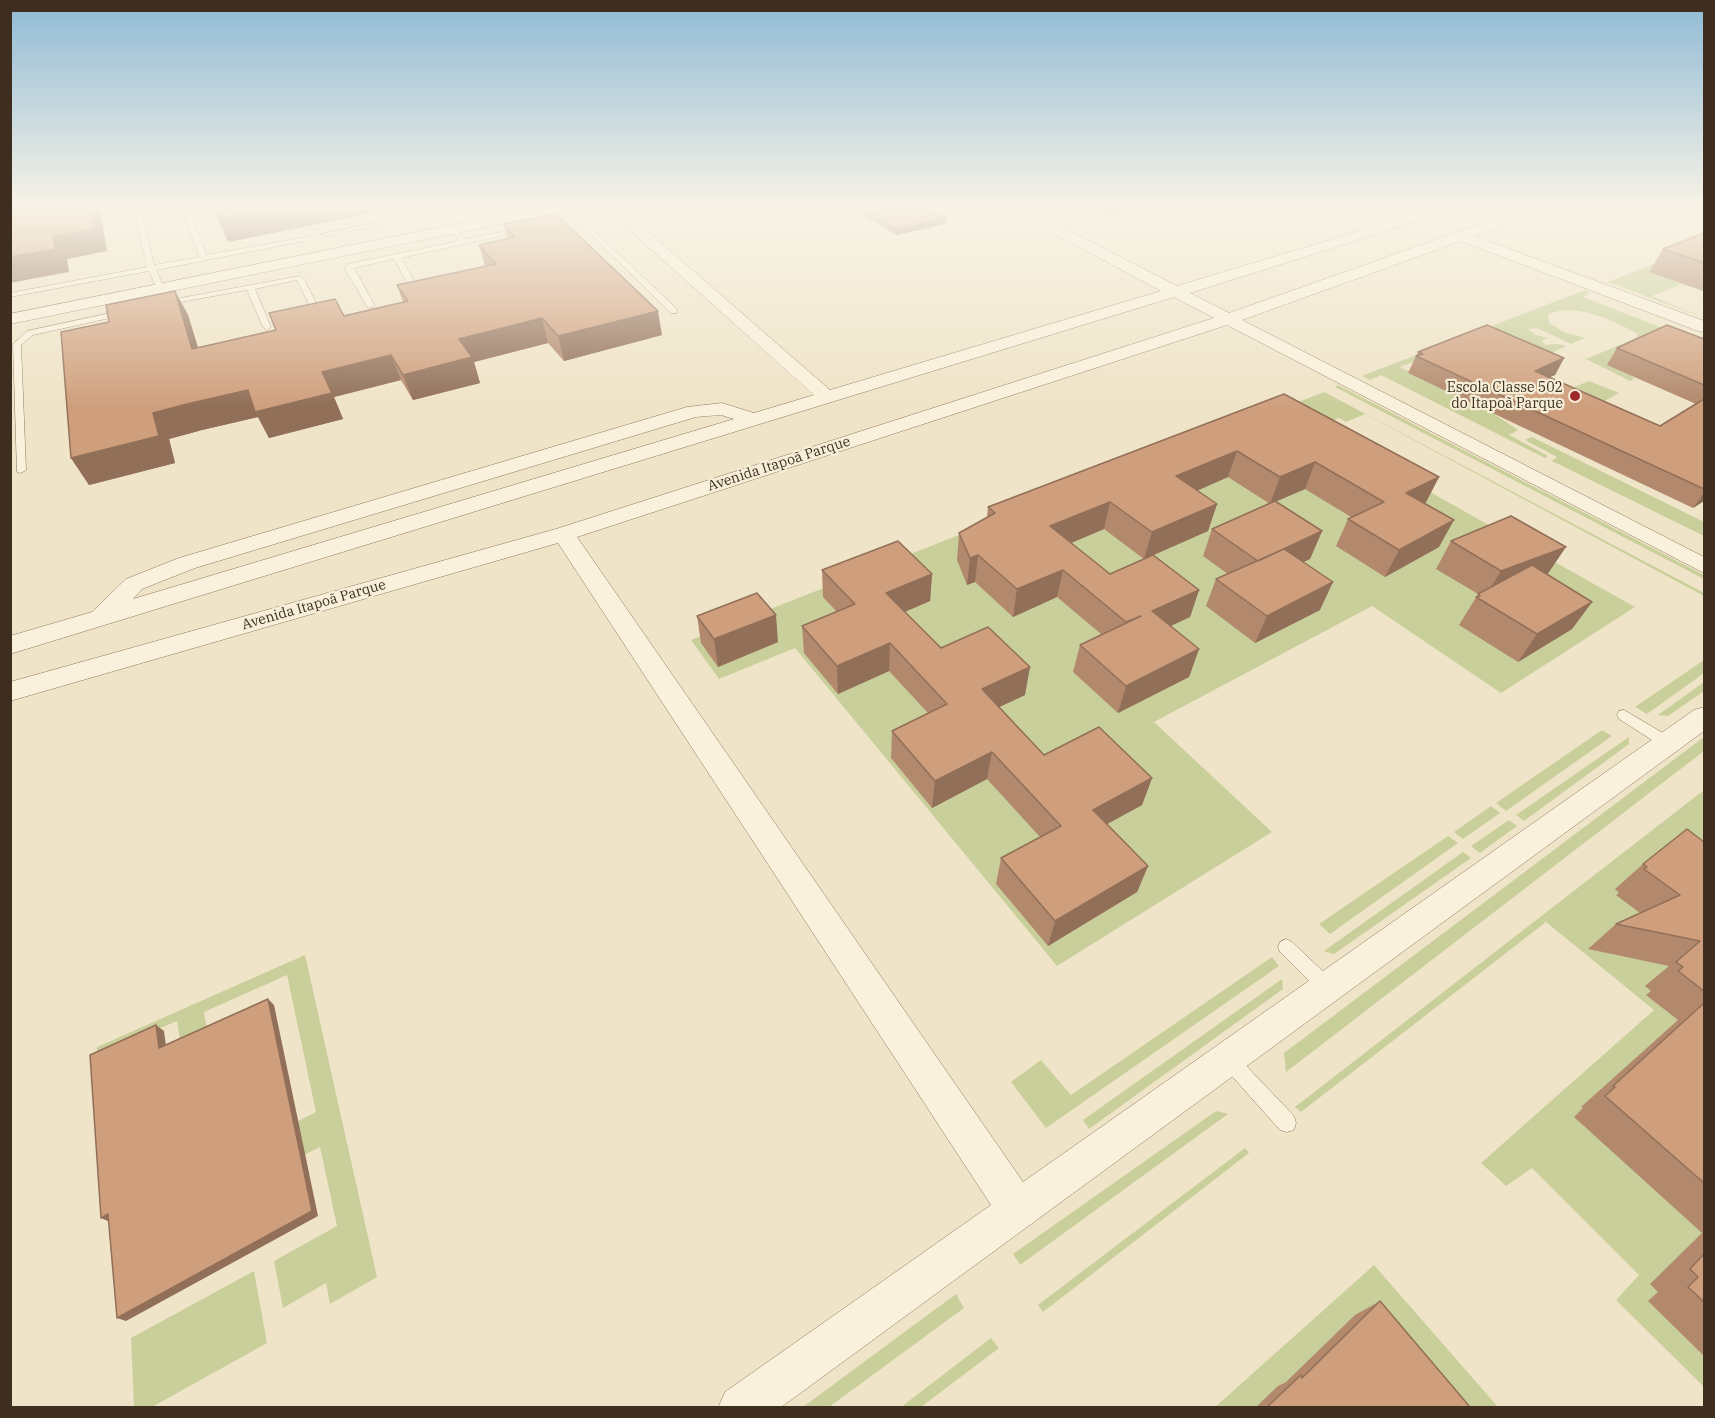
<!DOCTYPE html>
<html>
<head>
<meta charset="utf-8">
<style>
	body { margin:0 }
	#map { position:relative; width:1715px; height:1418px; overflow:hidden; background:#f0e4c8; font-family:"IBM Plex Serif",serif }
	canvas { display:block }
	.frame { position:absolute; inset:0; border:12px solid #3d2e20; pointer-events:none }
</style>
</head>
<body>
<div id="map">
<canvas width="1715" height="1418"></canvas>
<div class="frame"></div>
</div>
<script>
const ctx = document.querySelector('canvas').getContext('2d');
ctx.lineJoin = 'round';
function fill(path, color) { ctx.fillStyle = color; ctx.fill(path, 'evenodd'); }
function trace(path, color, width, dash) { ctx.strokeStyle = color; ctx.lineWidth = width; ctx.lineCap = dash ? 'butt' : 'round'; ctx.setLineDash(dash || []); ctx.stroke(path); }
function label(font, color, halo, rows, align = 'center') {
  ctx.font = font + ' "IBM Plex Serif",serif'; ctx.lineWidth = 4.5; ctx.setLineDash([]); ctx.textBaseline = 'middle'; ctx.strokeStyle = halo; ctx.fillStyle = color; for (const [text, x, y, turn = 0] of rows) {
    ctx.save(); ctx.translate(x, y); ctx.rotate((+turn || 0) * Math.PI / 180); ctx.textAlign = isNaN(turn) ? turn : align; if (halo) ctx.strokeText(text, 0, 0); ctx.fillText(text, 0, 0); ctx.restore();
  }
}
const green = new Path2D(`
	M1704,244V292L1682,284L1652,296L1704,318L1608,282Z
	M1585,290L1591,293L1583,297L1704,344L1625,372L1635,378L1630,381L1586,359L1636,338L1638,334C1615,321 1573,301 1548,315L1549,323L1564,332L1585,338L1571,344L1537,328L1528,329L1536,335L1548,338L1542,341L1545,345L1559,344L1566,346L1539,359L1476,337L1400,367L1491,412L1543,391L1494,414L1518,430L1509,435L1548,456L1545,458L1381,375L1370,380L1362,376Z
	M1589,381L1619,393L1598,405L1567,390Z
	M1338,385L1704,575V579L1335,387Z
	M1324,392L1704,593V596L1365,414L1346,422L1339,418L1316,428L1635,607L1501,693L1372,606L1154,722L1272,832L1057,966L795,648L719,679L691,640Z
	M1532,437L1704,522V536L1552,461L1557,457L1525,440Z
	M1704,660V673L1647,714L1635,707Z
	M1704,682V691L1668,716L1658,715Z
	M1602,730L1612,736L1506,811L1496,803Z
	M1629,737V744L1524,821L1516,815Z
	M1704,737V751L1286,1072L1284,1053Z
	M1704,790V1387L1616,1300L1639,1275L1532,1168L1506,1186L1481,1163L1654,1010L1546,922L1301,1112L1295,1107Z
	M1491,806L1500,813L1463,839L1454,832Z
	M1509,820L1517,826L1480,853L1471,846Z
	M1448,836L1458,843L1330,934L1319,924Z
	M1463,852L1471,858L1334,954L1324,951Z
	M305,955L377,1277L330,1304L326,1283L283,1308L274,1261L337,1226L320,1147L282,1166L276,1132L316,1112L287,975L204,1012L216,1076L187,1091L177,1021L97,1055V1047Z
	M1272,957L1279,966L1046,1128L1011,1082L1041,1060L1071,1095Z
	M1282,979L1283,989L1089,1129L1083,1120Z
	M1216,1111L1228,1114L1020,1265L1013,1254Z
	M1245,1148L1249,1153L1043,1312L1038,1305Z
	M1374,1265L1498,1407L1214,1408Z
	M254,1271L267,1343L152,1407H134L131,1338Z
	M956,1294L964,1308L829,1407H803Z
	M991,1338L999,1348L921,1407H901Z`);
const lane = new Path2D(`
	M134,208H141L143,218L183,211L182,208H189L206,255L312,236L313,238L309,240L156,270L170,300L300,276L304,279L323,317L316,319L297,280L255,289L271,327L267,330L263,327L247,290L164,305L149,271L10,297V293L147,267ZM184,215L199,257L154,265L144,222Z
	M445,208H461L326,236L322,234Z
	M1053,208H1062L1064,211L1061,213Z
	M569,219L586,223L677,309V313H671L582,226L569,223L547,227L543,225Z
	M454,227L465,239L523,228L527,230L401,258L422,295L418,297L414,295L394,259L354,268L375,306L368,308L345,269L348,264L459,241L450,229Z
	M125,310L129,312L128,314L33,335L21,345L26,470L21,473L17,472L13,344L27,331Z
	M1624,710L1673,739L1675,743L1673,747H1663L1619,719L1617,715L1619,711Z
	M1286,939L1292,942L1333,981L1336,987L1333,993L1327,995L1321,993L1280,952L1278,947L1280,942Z
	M1228,1050L1234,1053L1294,1116L1296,1123L1294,1130L1287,1132L1280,1130L1222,1065L1219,1059L1222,1053Z`);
const street = new Path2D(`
	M536,208H566L559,212L10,324V314Z
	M605,208H621L830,390L1161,291L1007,208H1025L1177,286L1436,208H1459L1190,293L1229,313L1526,208H1547L1474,236L1704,321V332L1698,331L1461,241L1242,320L1704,557V573L1227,325L577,537L1023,1182L1694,710L1704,707V731L780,1408H718L725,1392L991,1205L558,543L10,701V682L556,529L1214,318L1174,297L10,654V636L92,612L126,579L179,558L687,407L722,403L754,413L814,395ZM721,415L734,419L133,599L142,589L195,568L696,417Z`);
const wall = new Path2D(`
	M852,208H930L946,224L896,235Z
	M1095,208H1143L1111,216Z
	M504,224L662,335L564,361L548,343L474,362L480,383L413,400L401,380L334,397L343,419L269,438L258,417L202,430L169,439L175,463L89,485L71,458L109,322L175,291L188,315L198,348L403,302L397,285L485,266L479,245L507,239Z
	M1704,233V291L1649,272L1663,249Z
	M1704,339V501L1693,508L1408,373L1418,352L1564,358L1555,375L1549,377L1660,426L1696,404L1607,365L1617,348Z
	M1284,394L1439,477L1425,504L1439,547L1385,577L1336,546L1348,519L1351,517L1305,489L1275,502L1322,531L1310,559L1303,562L1320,610L1255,643L1206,606L1216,579L1228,574L1203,556L1212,529L1270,504L1228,477L1197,491L1217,504L1208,531L1154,555L1199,590L1190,617L1170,626L1199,649L1189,677L1118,713L1073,672L1080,645L1101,634L1057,597L1013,617L975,582L967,585L957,560L959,533L987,517L988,507ZM1104,529L1144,559L1110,574L1071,543Z
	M1451,541L1547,574L1592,602L1572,629L1518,662L1459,625L1478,594L1436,569Z
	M822,570L932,574L930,601L905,612L941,648L1025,695L999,707L1044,755L1152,778L1142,805L1107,824L1148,866L1137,892L1048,946L996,884L1001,858L1040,837L987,779L932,808L891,758L892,731L928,713L889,671L838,694L804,653L802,626L837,612L823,597Z
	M697,616L778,642L718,667L701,643Z
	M1704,842V1356L1648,1301L1658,1292L1650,1284L1702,1233L1574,1117L1583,1108L1581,1107L1678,1020L1646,995L1651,991L1645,986L1669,966L1588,949L1616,924L1640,913L1616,895L1619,893L1615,889L1643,864Z
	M1380,1301L1470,1407H1256L1278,1386L1286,1382L1355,1315Z`);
const shadedWall = new Path2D(`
	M91,208H100L107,251L67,259L69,272L10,283V257Z
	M276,208H393V209L228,242L218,219Z
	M1113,208H1143L1111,216Z
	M946,218V224L896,235V230Z
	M175,291L188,315L206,374L192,349Z
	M658,311L662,335L564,361L558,336Z
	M542,318L548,343L474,362L480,383L413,400L403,375L459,339Z
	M391,355L401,380L334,397L343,419L269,438L258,417L202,430L169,439L175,463L89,485L71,458L153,413Z
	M1564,358L1555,375L1525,388L1535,371Z
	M1237,451L1228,477L1168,503L1176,476Z
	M1315,462L1305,489L1270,504L1280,477Z
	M1439,477L1425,504L1406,493Z
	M1704,493V501L1693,508Z
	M1110,502L1104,529L1045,554L1050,526Z
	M1217,504L1208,531L1144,559L1152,532Z
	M1454,520L1439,547L1385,577L1399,550Z
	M1322,531L1310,559L1247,588L1258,561Z
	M1566,547L1547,575L1484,598L1501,571Z
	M978,555L975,582L967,585L970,558Z
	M1063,570L1057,597L1013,617L1017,589Z
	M932,574L930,601L885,620L886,593Z
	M1333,582L1320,610L1255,643L1267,616Z
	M1199,590L1190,617L1143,639L1152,611Z
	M1592,602L1572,629L1518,662L1537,634Z
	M776,615L778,642L718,667L714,639Z
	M890,643L889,671L838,694L837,666Z
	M1199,649L1189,677L1118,713L1126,686Z
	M1030,667L1025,695L978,717L982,689Z
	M992,752L987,779L932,808L935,781Z
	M1152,778L1142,805L1085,836L1093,810Z
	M1148,866L1137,892L1048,946L1055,921Z
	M268,999L274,1005L318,1216L126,1321L117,1318Z
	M156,1025L164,1031L167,1054L159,1048Z
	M108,1214L110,1222L101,1218Z`);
const building = new Path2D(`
	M10,208H91L95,229L53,236L55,249L10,257Z
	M214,208H276L218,219Z
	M861,208H930L946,218L896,230Z
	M556,214L658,311L558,336L542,318L459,339L472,357L403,375L391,355L322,372L332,393L255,412L248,390L187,404L153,413L159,436L71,458L61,332L109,322L106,305L175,291L192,349L276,330L269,313L335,299L344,316L408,301L397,285L496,264L479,245L515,237L504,224Z
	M1704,233V263L1663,249Z
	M1487,325L1564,358L1535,371L1660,426L1704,399V489L1416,356L1423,354L1418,352Z
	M1667,325L1704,339V385L1617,348Z
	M1284,394L1439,477L1406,493L1454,520L1399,550L1348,519L1384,502L1315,462L1280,477L1237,451L1176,476L1217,504L1152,532L1110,502L1050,526L1110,574L1153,555L1199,590L1152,611L1199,649L1126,686L1080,645L1141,616L1126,622L1063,570L1017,589L978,555L970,558L959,533L995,513L988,507Z
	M1275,501L1322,531L1258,561L1212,529Z
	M1511,516L1566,547L1501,571L1451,541Z
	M898,541L932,574L886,593L941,648L988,627L1030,667L982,689L1044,755L1099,727L1152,778L1093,810L1148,866L1055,921L1001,858L1061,826L992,752L935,781L892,731L947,704L890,643L837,666L802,626L855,604L822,570Z
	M1284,549L1333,582L1267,616L1216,579Z
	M1532,565L1592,602L1537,634L1476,597L1480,596L1478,594Z
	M757,593L776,615L714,639L697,616Z
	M1687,829L1704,842V991L1678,971L1683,967L1676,962L1700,941L1616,924L1680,895L1644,869L1647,867L1643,864Z
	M268,999L312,1211L117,1318L108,1214L101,1218L90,1055L156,1025L159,1048Z
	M1704,1003V1183L1605,1096L1615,1087L1613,1086Z
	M1704,1254V1302L1688,1287L1698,1277L1690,1269Z
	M1380,1301L1470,1407H1267L1301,1375L1302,1378Z`);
const markers = [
	[1575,396,6,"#9e2a2b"]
];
const farPoinames = [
	["Escola Classe 502",1563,388],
	["do Itapoã Parque",1563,404]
];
const farStreetnames = [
	["Avenida Itapoã Parque",779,464,-18],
	["Avenida Itapoã Parque",314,605,-16]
];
fill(green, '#c9cf9b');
trace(lane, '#8d765c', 1);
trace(street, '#8d765c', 1);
fill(lane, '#faf1dc');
fill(street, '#faf1dc');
fill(wall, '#b2896c');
fill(shadedWall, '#916f58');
fill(building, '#cf9f7d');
trace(building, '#916f58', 1.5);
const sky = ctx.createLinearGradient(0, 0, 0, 407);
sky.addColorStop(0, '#8fbad6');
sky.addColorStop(0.51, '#f8f3e6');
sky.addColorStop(1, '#f8f3e600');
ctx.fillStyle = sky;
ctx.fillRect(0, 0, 1715, 407);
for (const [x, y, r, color] of markers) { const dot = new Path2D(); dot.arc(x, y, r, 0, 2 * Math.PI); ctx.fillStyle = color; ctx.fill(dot); trace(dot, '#f7eed8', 2); }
label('14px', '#3d2e20', '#f7eed8', farPoinames, 'right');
label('14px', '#3d2e20', '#f7eed8', farStreetnames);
</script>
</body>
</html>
